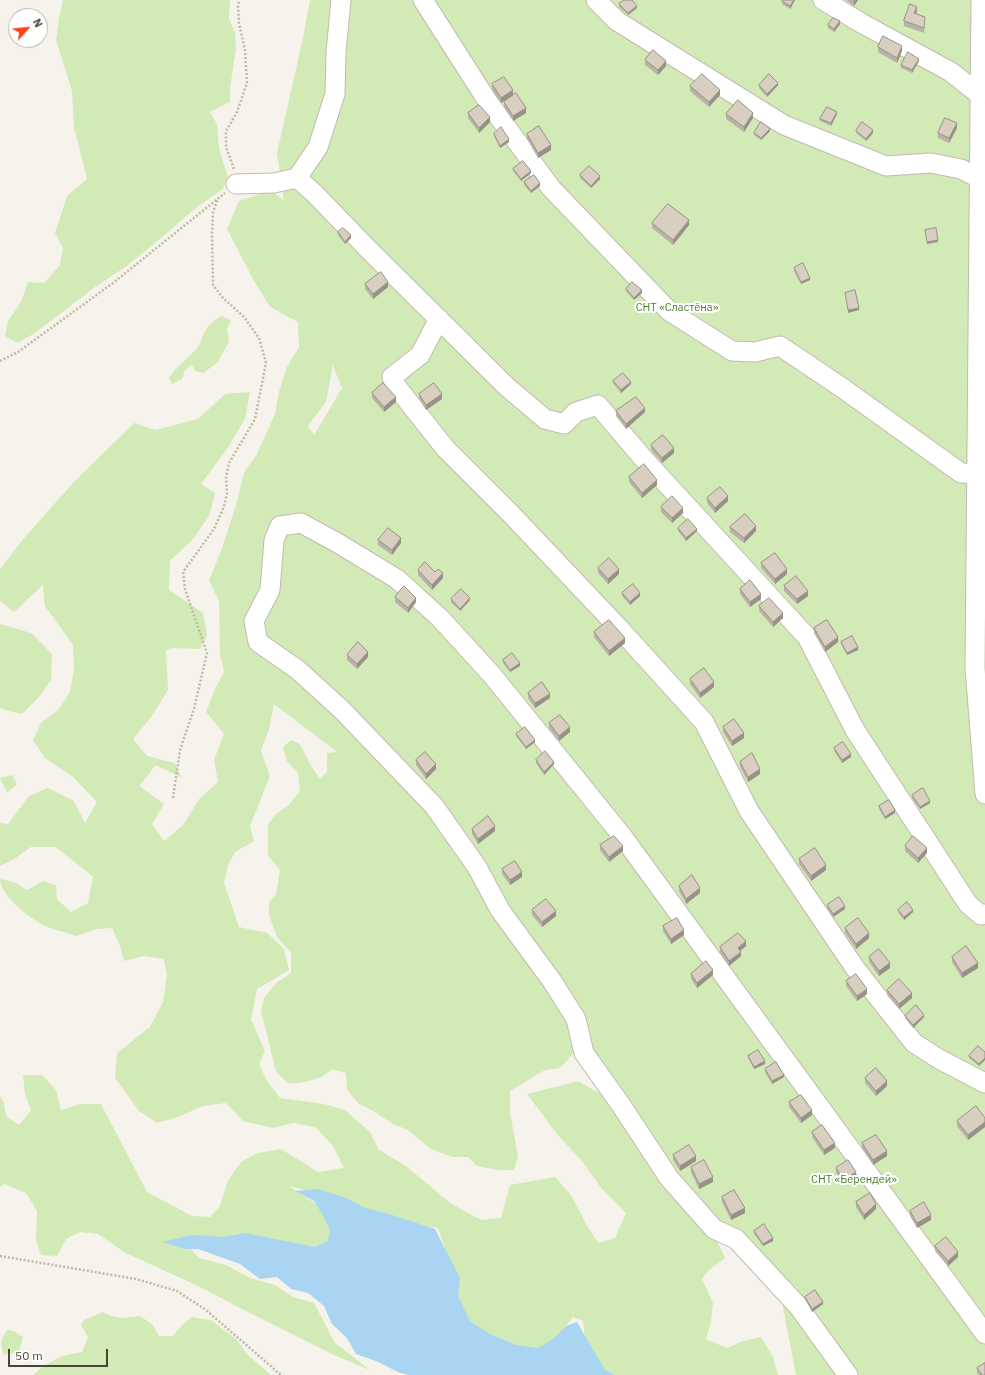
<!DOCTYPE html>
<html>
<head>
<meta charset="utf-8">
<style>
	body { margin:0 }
	#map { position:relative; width:985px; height:1375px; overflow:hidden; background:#f6f3ec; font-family:"IBM Plex Sans",sans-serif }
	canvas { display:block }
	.north { position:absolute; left:8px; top:8px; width:40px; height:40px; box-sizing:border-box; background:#fff; border:1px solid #b7b4b0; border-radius:50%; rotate:63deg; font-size:11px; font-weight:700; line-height:16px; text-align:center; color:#4b4439 }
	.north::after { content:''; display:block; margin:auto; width:14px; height:18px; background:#fc3f1d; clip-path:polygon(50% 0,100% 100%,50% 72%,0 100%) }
	.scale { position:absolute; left:8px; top:1349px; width:100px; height:18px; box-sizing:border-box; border:2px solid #4b4439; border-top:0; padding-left:5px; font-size:12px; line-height:14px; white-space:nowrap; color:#4b4439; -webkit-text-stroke:3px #fff; paint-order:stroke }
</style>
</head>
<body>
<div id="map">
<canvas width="985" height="1375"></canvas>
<div class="north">N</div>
<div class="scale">50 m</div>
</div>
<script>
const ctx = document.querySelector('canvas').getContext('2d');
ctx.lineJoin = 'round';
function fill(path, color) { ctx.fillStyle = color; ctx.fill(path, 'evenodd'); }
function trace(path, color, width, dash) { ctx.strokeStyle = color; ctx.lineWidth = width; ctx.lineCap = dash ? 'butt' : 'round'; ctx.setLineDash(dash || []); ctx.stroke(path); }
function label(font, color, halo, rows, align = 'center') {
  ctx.font = font + ' "IBM Plex Sans",sans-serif'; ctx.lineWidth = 4; ctx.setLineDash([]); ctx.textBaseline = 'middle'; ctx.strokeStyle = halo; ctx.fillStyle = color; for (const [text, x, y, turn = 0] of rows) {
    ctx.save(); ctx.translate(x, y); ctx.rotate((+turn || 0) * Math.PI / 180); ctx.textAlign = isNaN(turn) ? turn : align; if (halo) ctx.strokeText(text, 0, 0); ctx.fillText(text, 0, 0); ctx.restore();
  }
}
const green = new Path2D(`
	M63,0H230L229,19L235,33L236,49L230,88V102L210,112L217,124L219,149L228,177L223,189L197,207L167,233L127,266L95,287L35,333L18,343L5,336L8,321L21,302L28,282L44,283L60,265L63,248L55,233L67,196L87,179L74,128L72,91L56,40L59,19Z
	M310,0H985V1375H796L779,1287L711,1228L725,1258L709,1270L702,1279L713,1303L711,1322L706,1339L727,1348L743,1341L761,1337L773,1357L778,1375H610L587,1357L583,1321L573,1317L553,1344L529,1351L468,1325L454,1297V1275L438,1228L386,1221L320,1194L289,1186L331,1214L339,1230L327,1248L182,1240L199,1258L226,1265L250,1278L275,1285L293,1297L314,1303L335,1343L370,1370L336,1356L240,1308L200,1287L124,1252L98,1234L80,1232L66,1239L57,1256L41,1255L36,1240L37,1211L26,1193L4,1184L0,1187V1096L4,1103L6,1116L19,1125L31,1110L25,1094L23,1075H42L56,1090L61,1110L80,1104H101L147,1192L192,1216L210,1217L220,1206L228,1180L241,1162L258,1153L281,1149L318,1172L344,1168L333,1146L315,1127L293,1123L273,1128L243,1121L226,1103L203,1106L178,1117L157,1123L139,1111L115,1078L117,1053L150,1027L163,1002L167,975L164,959L144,956L124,961L120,946L112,928L96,929L77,936C64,932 46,928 36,921C24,913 0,894 0,879L14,882L27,890L43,881L56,885L57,899L71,912L88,903L93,877L56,847H31L14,859L0,866V823L8,824L29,796L48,788L74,801L85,823L97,802L73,777L45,758L33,740L41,723L59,709L70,692L74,670L73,645L45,606L43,585L14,612L0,601V569L25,537L73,483L134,423L155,430L198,419L225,394L250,392L245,419L227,449L201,484L215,493L209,516L193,539L170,561L169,590L203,613L207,635L200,649L172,648L166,650L168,690L151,717L133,739L147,756L175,763L181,777L155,765L147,777L139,786L164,804L152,824L164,841L183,825L200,798L218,782L214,760L224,734L206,712L215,689L224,672L220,654L219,601L209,581L222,548L236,505L244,472L256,456L275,414L279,392L287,367L299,347L298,322L270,307L254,281L227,229L239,201L271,190L284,201L277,153L303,38ZM332,364L342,388L314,435L308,426L326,402L332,371ZM274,704L337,752L327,753V772L320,779L310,764L300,744L291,740L283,747L287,761L298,773L300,791L288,806L277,813L268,824V856L280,870L276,894L269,902V915L277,937L291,953V973L276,983L264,998L261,1011L276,1072L289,1084L305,1082L322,1077L332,1069L346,1073L347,1090L358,1103L373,1111L393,1124L408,1130L431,1149L453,1157H468L477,1166L498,1170H514L518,1156L510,1113V1091L545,1070L560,1068L573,1054L599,1093L578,1081L527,1094L557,1134L582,1161L602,1189L626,1213L615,1238L598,1243L586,1224L571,1195L555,1177L510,1185L501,1218L481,1220L450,1203L406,1166L379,1150L370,1132L345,1110L324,1104L280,1098L266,1079L259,1064L265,1051L251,1020L257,989L289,970L284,949L267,933L239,927L224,883L228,865L235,852L254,841L250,826L270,776L261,751L269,729Z
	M222,316L231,320L227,329L229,342L217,363L203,373L195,371L192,365L185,370L182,379L172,384L169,378C176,367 187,359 195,350C202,344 201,337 205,331C209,324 215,320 222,316Z
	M0,624L31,633L52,654L51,680L38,698L22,714L5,710L0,708Z
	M12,775L17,784L7,793L0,778Z
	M103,1312L111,1316L121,1318L140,1316L152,1324L159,1336H173L182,1325L192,1317L211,1320L236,1339L249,1356L271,1375H33L42,1367L62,1356L82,1352L88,1337L81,1325L84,1320Z
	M7,1330L14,1331L23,1337L19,1352L4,1355C0,1342 0,1341 7,1330Z`);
const water = new Path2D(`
	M318,1189L346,1198L365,1208L389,1214L435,1229L460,1278L458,1296L470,1321L490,1334L516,1345L538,1348L553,1339L568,1325L577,1322L605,1370L615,1375H408L398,1372L376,1361L356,1354L347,1338L332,1324L324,1306L308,1293L291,1289L277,1277L260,1279L240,1264L198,1249H185L162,1242L193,1235L224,1237L245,1233L315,1247L328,1241L330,1230L323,1215L314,1201L295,1191Z`);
const path = new Path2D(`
	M234,169L226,147V131L237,112L247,83L245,50L239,23L238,6L239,0
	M0,361L18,352L113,283L225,193
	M173,798L180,750L194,709L207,653L185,589L183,572L214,529L224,507L227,493L226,478L229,463L255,419L266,363L259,338L244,317L223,298L213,285L212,235L213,212L218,198
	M0,1256L136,1279L177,1291L206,1310L281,1375`);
const minor = new Path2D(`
	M423,0L490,105L551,188L669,311L732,351L755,352L780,346L841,387L961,473L985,474
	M596,0L617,21L784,125L886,166L931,163L961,169L979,178H985
	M823,0L863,24L951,72L980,95
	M981,0L975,668L985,794
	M297,178L318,147L335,94L336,52L341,0
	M236,184L274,183L297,178L315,194L367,248L507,387L545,419L564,424L576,412L598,405L642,457L807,637L855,730L968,904L981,915L985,914
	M439,319L420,355L392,377L396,386L445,448L510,513L618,627L704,722L749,811L855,968L914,1043L939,1059L985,1083
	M848,1375L798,1306L736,1239L714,1229L669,1178L621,1105L584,1053L576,1019L552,981L500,910L477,867L434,806L342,710L298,670L258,642L254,621L270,590L274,540L280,526L301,523L336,542L397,579L440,618L492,675L623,837L985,1334`);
const wall = new Path2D(`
	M783,0H795L790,9L782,4Z
	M846,0H858L854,6Z
	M619,4L637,8L628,15L619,7Z
	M917,11L916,14L925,22L924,33L904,26V21Z
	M840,24L834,32L828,28V25Z
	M878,47L902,51L897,63L878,52Z
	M645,60L666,66L658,75L645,65Z
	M919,61L912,73L901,68V65Z
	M492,84L513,95L501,103L492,89Z
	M759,85H778L767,97L759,88Z
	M690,86L720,95L709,107L690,91Z
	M504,102L526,113L513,121L504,107Z
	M468,113L490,122L479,133L468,118Z
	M726,114L753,118L744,132L726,119Z
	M837,114L831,126L820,121V119Z
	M957,128L949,143L938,138V133Z
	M770,131L761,140L754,135V133Z
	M856,131L873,133L866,141L856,133Z
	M494,134L509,142L500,148L494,136Z
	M527,134L551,150L538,158L527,139Z
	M513,169L531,173L521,181L513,171Z
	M580,175L600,179L591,188L580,178Z
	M524,182L540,186L531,193L524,185Z
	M652,223L689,225L673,245L652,228Z
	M338,232L351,238L345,244L338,235Z
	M794,268L810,280L801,284L794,271Z
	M365,284L388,287L373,299L365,289Z
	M626,289L642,293L634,300L626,291Z
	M613,381L631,384L621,393L613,383Z
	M372,393L396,402L384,412L372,398Z
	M419,394L442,399L426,410L419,399Z
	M616,411L645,412L626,429L616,416Z
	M651,445L674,453L662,463L651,450Z
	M629,477L657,485L642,498L629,482Z
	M707,498L728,501L715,513L707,503Z
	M661,507L683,513L672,523L661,512Z
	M730,527L756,531L744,543L730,532Z
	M678,528L697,531L686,541L678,531Z
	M378,540L401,543L392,555L378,545Z
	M761,563L787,574L775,584L761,568Z
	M598,568L619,574L608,584L598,573Z
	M418,570L435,572L443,578L432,590L418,575Z
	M784,586L808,596L797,604L784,591Z
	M740,589L761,599L750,607L740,594Z
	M622,593L640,596L630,605L622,596Z
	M395,597L416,602L408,613L395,602Z
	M451,599L470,600L460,611L451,602Z
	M759,606L783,618L773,627L759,611Z
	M814,628L838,642L825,652L814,633Z
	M594,632L625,643L609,656L594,637Z
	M841,642L858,650L847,655L841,644Z
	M347,655L368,657L357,669L347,660Z
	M503,660L520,666L510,672L503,663Z
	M690,679L714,687L700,698L690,684Z
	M528,693L550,698L535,708L528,698Z
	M549,723L570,732L559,741L549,728Z
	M723,727L744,738L732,746L723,732Z
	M516,734L535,742L526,749L516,736Z
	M834,748L851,757L842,763L834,751Z
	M416,760L436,769L426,779L416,765Z
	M536,760L554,764L544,775L536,763Z
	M740,762L760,774L748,782L740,767Z
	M912,795L930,803L920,809L912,798Z
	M879,806L895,813L885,819L879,809Z
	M472,829L495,831L478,844L472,834Z
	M600,845L623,851L609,862L600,850Z
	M905,846L927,853L918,863L905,851Z
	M799,859L826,870L811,881L799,864Z
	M502,869L522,877L510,885L502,874Z
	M679,886L700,893L686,904L679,891Z
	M827,905L845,909L833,917L827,907Z
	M532,910L556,916L542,927L532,915Z
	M898,910L913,912L904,920L898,912Z
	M663,926L684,935L671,944L663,931Z
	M845,928L869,938L856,949L845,933Z
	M746,946L740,951L741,956L729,966L720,952V947Z
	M869,957L890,968L879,976L869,962Z
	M952,957L978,968L962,978L952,962Z
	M691,974L713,975L697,988L691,979Z
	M846,981L867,994L857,1001L846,986Z
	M887,990L912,998L899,1009L887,995Z
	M905,1016L924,1017L913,1028L905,1018Z
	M985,1052L979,1066L969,1058V1056Z
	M748,1056L765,1064L754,1069L748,1058Z
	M765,1069L784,1077L772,1084L765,1072Z
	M865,1078L887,1086L876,1096L865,1083Z
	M789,1102L812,1115L801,1123L789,1107Z
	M985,1118V1127L968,1140L957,1126V1121Z
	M812,1132L835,1148L824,1155L812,1137Z
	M862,1143L887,1156L873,1165L862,1148Z
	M673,1155L696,1161L680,1171L673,1160Z
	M691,1167L713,1182L699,1189L691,1172Z
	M836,1168L856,1177L844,1185L836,1173Z
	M722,1197L745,1213L731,1220L722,1202Z
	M856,1202L876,1209L864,1220L856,1207Z
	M910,1211L931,1220L917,1228L910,1216Z
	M754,1231L773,1241L763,1246L754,1234Z
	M935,1246L958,1257L948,1266L935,1251Z
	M805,1297L823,1304L812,1312L805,1299Z
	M977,1368L985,1375H979L977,1373Z`);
const shadedWall = new Path2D(`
	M794,0H795L790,9V6Z
	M855,0H858L854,6V1Z
	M637,6V8L628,15V13Z
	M917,7V11L914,18V13Z
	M840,21V24L834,32V29Z
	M902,46V51L897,63V58Z
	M919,59V61L912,73V70Z
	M666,61V66L658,75V70Z
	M778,83V85L767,97V94Z
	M513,90V95L501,103V98Z
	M720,90V95L709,107V102Z
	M526,108V113L513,121V116Z
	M837,112V114L831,126V123Z
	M753,113V118L744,132V127Z
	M490,117V122L479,133V128Z
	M957,123V128L949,143V138Z
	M770,129V131L761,140V138Z
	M873,130V133L866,141V139Z
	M509,139V142L500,148V146Z
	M551,145V150L538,158V153Z
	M531,171V173L521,181V179Z
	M600,176V179L591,188V186Z
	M540,183V186L531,193V191Z
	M689,220V225L673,245V240Z
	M351,235V238L345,244V242Z
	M938,240V242L927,244V242Z
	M810,278V280L801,284V282Z
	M388,282V287L373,299V294Z
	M642,290V293L634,300V298Z
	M859,308V310L848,313V310Z
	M631,382V384L621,393V390Z
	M442,394V399L426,410V405Z
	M396,397V402L384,412V407Z
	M645,408V412L626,429V424Z
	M674,448V453L662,463V458Z
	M657,480V485L642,498V493Z
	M728,496V501L715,513V508Z
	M683,508V513L672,523V518Z
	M756,526V531L744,543V538Z
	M697,529V531L686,541V538Z
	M401,538V543L392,555V550Z
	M619,569V574L608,584V579Z
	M787,569V574L775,584V579Z
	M443,573V578L432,590V585Z
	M808,591V596L797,604V599Z
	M640,593V596L630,605V602Z
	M761,594V599L750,607V602Z
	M416,598V602L408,613V608Z
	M470,598V600L460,611V609Z
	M783,613V618L773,627V622Z
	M838,637V642L825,652V647Z
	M625,638V643L609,656V651Z
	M858,647V650L847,655V653Z
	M368,652V657L357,669V664Z
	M520,663V666L510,672V670Z
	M714,682V687L700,698V693Z
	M550,694V698L535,708V703Z
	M570,727V732L559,741V736Z
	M744,733V738L732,746V741Z
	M535,740V742L526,749V747Z
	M851,754V757L842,763V760Z
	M554,762V764L544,775V772Z
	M436,764V769L426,779V774Z
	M760,769V774L748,782V777Z
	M930,801V803L920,809V807Z
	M895,810V813L885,819V817Z
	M495,826V831L478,844V839Z
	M623,846V851L609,862V857Z
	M927,848V853L918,863V858Z
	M826,865V870L811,881V876Z
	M522,872V877L510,885V880Z
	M700,888V893L686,904V899Z
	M845,906V909L833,917V914Z
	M913,910V912L904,920V917Z
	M556,911V916L542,927V922Z
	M684,930V935L671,944V939Z
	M869,933V938L856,949V944Z
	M746,941V946L738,953V948Z
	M741,952V956L729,966V961Z
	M890,963V968L879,976V971Z
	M978,963V968L962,978V973Z
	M713,970V975L697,988V983Z
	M867,989V994L857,1001V996Z
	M912,993V998L899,1009V1004Z
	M924,1015V1017L913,1028V1025Z
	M985,1058V1060L979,1066V1064Z
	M765,1061V1064L754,1069V1067Z
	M784,1075V1077L772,1084V1081Z
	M887,1081V1086L876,1096V1091Z
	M812,1110V1115L801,1123V1118Z
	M985,1122V1127L968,1140V1135Z
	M835,1143V1148L824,1155V1150Z
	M887,1151V1156L873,1165V1160Z
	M696,1156V1161L680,1171V1166Z
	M856,1172V1177L844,1185V1180Z
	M713,1177V1182L699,1189V1184Z
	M876,1204V1209L864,1220V1215Z
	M745,1208V1213L731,1220V1215Z
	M931,1215V1220L917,1228V1223Z
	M773,1238V1241L763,1246V1244Z
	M958,1252V1257L948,1266V1261Z
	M823,1302V1304L812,1312V1309Z`);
const building = new Path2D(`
	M624,0H632L637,6L628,13L619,4Z
	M783,0H794L790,6L782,1Z
	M910,4L917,7L914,13L925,17L924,28L904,21Z
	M833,18L840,21L834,29L828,25Z
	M883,36L902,46L897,58L878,47Z
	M653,50L666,61L658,70L645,60Z
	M908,52L919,59L912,70L901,65Z
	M702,74L720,90L709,102L690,86Z
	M769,74L778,83L767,94L759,85Z
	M504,77L513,90L501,98L492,84Z
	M516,93L526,108L513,116L504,102Z
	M738,100L753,113L744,127L726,114Z
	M479,105L490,117L479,128L468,113Z
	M827,107L837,112L831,123L820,119Z
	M945,118L957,123L949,138L938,133Z
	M761,122L770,129L761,138L754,133Z
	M862,122L873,130L866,139L856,131Z
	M539,126L551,145L538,153L527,134Z
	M501,127L509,139L500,146L494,134Z
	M523,161L531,171L521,179L513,169Z
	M589,166L600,176L591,186L580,175Z
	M534,175L540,183L531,191L524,182Z
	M668,204L689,220L673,240L652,223Z
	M343,228L351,235L345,242L338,232Z
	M936,228L938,240L927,242L925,230Z
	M803,263L810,278L801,282L794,268Z
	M381,272L388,282L373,294L365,284Z
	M632,282L642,290L634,298L626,289Z
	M855,290L859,308L848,310L845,293Z
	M623,373L631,382L621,390L613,381Z
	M383,383L396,397L384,407L372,393Z
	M434,383L442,394L426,405L419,394Z
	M636,397L645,408L626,424L616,411Z
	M663,435L674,448L662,458L651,445Z
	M644,464L657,480L642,493L629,477Z
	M720,487L728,496L715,508L707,498Z
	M672,496L683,508L672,518L661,507Z
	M745,514L756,526L744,538L730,527Z
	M688,519L697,529L686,538L678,528Z
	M388,528L401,538L392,550L378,540Z
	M775,553L787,569L775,579L761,563Z
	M609,558L619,569L608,579L598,568Z
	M425,562L435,572L438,569L443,573L432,585L418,570Z
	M796,576L808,591L797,599L784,586Z
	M750,580L761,594L750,602L740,589Z
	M633,584L640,593L630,602L622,593Z
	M404,586L416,598L408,608L395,597Z
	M461,589L470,598L460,609L451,599Z
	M769,598L783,613L773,622L759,606Z
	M609,620L625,638L609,651L594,632Z
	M827,620L838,637L825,647L814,628Z
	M852,636L858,647L847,653L841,642Z
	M358,642L368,652L357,664L347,655Z
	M512,653L520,663L510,670L503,660Z
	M704,668L714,682L700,693L690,679Z
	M542,682L550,694L535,703L528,693Z
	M560,715L570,727L559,736L549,723Z
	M734,719L744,733L732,741L723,727Z
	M525,727L535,740L526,747L516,734Z
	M843,742L851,754L842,760L834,748Z
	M545,751L554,762L544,772L536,760Z
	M425,752L436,764L426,774L416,760Z
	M752,753L760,769L748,777L740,762Z
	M923,788L930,801L920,807L912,795Z
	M889,800L895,810L885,817L879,806Z
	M488,816L495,826L478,839L472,829Z
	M614,836L623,846L609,857L600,845Z
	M913,836L927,848L918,858L905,846Z
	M815,848L826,865L811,876L799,859Z
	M515,861L522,872L510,880L502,869Z
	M692,875L700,888L686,899L679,886Z
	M839,897L845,906L833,914L827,905Z
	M546,899L556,911L542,922L532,910Z
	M907,902L913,910L904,917L898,910Z
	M677,918L684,930L671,939L663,926Z
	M858,918L869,933L856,944L845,928Z
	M738,933L746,941L738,948L741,952L729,961L720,947Z
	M966,946L978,963L962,973L952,957Z
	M879,949L890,963L879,971L869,957Z
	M706,961L713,970L697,983L691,974Z
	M856,974L867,989L857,996L846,981Z
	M899,979L912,993L899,1004L887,990Z
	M916,1005L924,1015L913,1025L905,1016Z
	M978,1046L985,1052V1058L979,1064L969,1056Z
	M758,1050L765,1061L754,1067L748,1056Z
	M776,1062L784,1075L772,1081L765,1069Z
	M876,1068L887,1081L876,1091L865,1078Z
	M801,1095L812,1110L801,1118L789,1102Z
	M976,1106L985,1118V1122L968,1135L957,1121Z
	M822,1125L835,1143L824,1150L812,1132Z
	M876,1135L887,1151L873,1160L862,1143Z
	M689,1145L696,1156L680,1166L673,1155Z
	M704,1160L713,1177L699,1184L691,1167Z
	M848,1160L856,1172L844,1180L836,1168Z
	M734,1190L745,1208L731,1215L722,1197Z
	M870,1193L876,1204L864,1215L856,1202Z
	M924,1202L931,1215L917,1223L910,1211Z
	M764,1224L773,1238L763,1244L754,1231Z
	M946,1237L958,1252L948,1261L935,1246Z
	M815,1290L823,1302L812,1309L805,1297Z
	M985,1363V1375H982L977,1368Z`);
const parkNames = [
	["СНТ «Сластёна»",677,308],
	["СНТ «Берендей»",854,1180]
];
fill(green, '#d2eab5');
fill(water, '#a9d4f2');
trace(minor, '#c2bbae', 21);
trace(path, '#c4b79f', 2.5, [2, 2]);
trace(minor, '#fff', 19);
fill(wall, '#bab2a6');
fill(shadedWall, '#979187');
fill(building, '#d8cfc1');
trace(building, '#979187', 1);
label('11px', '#4a7f2a', '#fff', parkNames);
</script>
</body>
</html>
